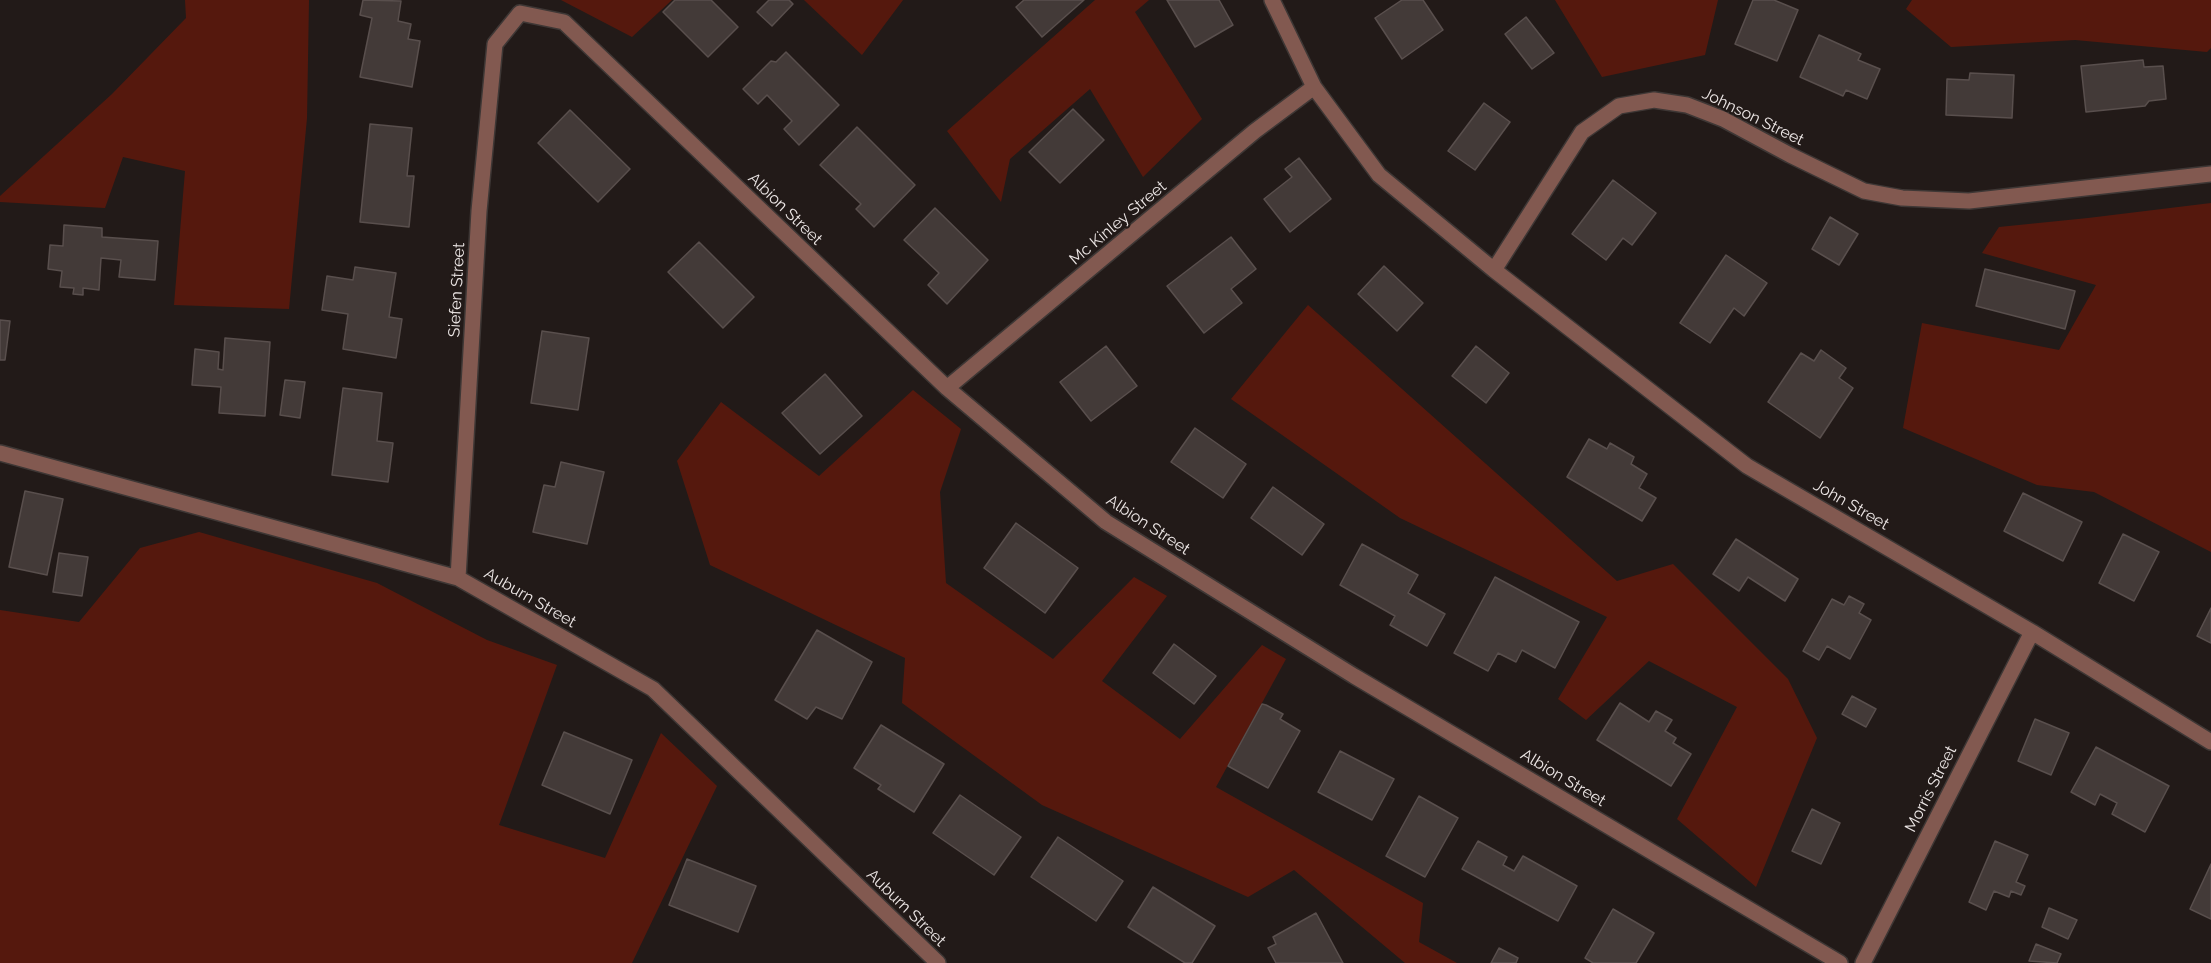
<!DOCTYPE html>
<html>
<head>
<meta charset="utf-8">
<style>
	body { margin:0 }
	canvas { display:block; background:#221a18 }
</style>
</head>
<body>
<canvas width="2211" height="963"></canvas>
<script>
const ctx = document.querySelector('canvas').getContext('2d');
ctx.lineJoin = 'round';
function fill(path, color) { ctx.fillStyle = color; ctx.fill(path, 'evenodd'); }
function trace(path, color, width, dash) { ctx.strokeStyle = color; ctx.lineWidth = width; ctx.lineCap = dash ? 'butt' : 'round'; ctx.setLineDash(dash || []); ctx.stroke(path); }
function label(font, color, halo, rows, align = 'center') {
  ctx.font = font + ' Raleway,sans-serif'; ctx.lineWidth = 4.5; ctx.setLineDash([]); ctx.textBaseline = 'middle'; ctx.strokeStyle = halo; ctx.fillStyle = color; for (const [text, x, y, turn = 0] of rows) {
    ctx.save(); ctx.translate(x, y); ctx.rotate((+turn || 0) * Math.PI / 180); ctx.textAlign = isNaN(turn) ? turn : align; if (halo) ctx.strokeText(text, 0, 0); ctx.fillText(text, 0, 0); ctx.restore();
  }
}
const green = new Path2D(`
	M185,0H309L307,118L289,309L174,305L185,171L123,157L105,208L0,202V196L112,94L186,18Z
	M561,0H672L632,37Z
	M804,0H903L862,55Z
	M1095,0H1149L1135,12L1202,119L1143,177L1090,89L1010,159L1001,202L947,131Z
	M1555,0H1718L1705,55L1602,77Z
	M1912,0H2211V48L2207,52L2075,40L1951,47L1906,9Z
	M2211,203V552L2094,492L2037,485L1903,428L1922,323L2059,350L2096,285L1982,253L1999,227L2088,218Z
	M1308,305L1617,581L1673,564L1788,679L1817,738L1756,887L1677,819L1737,707L1649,661L1586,720L1558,699L1607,617L1400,518L1231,399Z
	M913,390L961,429L940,492L946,583L1053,659L1134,577L1167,596L1102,681L1180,739L1262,645L1286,659L1216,787L1423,903L1419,942L1457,963H1405L1294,870L1248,897L1042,805L902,703L905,658L710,565L677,461L721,402L819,476Z
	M199,532L377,583L487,640L557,665L499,825L605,858L661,733L717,786L632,963H0V610L79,622L140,548Z`);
const building = new Path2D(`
	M363,0L401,1L398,21L411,24L408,39L420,41L412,87L360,77L372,18L360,15Z
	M675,0H711L738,27L708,57L663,12Z
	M769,0H789L793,4L772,26L757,12Z
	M1024,0H1084L1042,37L1016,7Z
	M1167,0H1219L1233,25L1195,47Z
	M1402,0H1423L1443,30L1402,59L1375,18Z
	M1753,0H1774L1798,10L1777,61L1735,44Z
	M1526,17L1554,53L1532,69L1505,34Z
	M1819,35L1861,54L1858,60L1880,69L1867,99L1846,90L1843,96L1800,77Z
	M786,52L839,105L799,145L784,129L792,121L767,95L758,104L743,89L771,61L776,62Z
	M2143,60L2144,67L2163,66L2166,99L2149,101L2145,106L2086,112L2081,66Z
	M1970,73L2014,75L2012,118L1946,115L1947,79L1969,80Z
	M1484,103L1510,122L1475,170L1448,151Z
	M1073,109L1104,140L1060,183L1029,152Z
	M570,110L630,169L598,202L538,143Z
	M370,124L412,128L407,176H414L409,227L360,222Z
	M857,127L915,185L874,227L856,209L861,204L820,165Z
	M1299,158L1331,199L1290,232L1264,199L1292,177L1285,169Z
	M1613,180L1656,213L1632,245L1623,238L1606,260L1572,234Z
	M935,208L988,260L947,304L928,285L939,273L904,240Z
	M1830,217L1858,234L1839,265L1812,249Z
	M64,225L102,228V237L158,241L155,280L119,277L121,260L101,258L99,290L83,288V295L73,294L74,288L60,287L62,271L48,269L50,245L63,246Z
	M1231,237L1256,269L1231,289L1242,303L1204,333L1167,286Z
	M699,242L754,297L723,328L668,272Z
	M1726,255L1767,283L1744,316L1734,308L1710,343L1680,323Z
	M1384,266L1423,303L1397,331L1358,294Z
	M355,267L396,273L389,317L402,319L396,358L343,349L348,314L322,310L327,276L353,280Z
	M1985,269L2075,291L2065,329L1976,306Z
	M0,320L10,321L5,360H0Z
	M542,331L589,338L578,410L531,403Z
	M225,338L270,342L265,416L219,413L221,387L192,385L195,349L219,352L218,369L223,370Z
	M1106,346L1137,386L1091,421L1060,382Z
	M1476,346L1509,373L1486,403L1452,376Z
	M1821,350L1846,368L1839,378L1853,388L1820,438L1768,402L1801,353L1814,361Z
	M825,374L862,416L820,454L782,413Z
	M285,380L305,382L300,418L280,415Z
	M343,388L382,393L377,441L393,443L388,482L332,475Z
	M1195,428L1246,464L1223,498L1171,462Z
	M1589,439L1607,449L1610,443L1634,457L1631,464L1647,474L1639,488L1656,498L1642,521L1567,477Z
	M561,462L604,472L587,544L533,532L544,485L555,487Z
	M1273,487L1324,524L1302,555L1251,518Z
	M25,491L63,499L47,575L9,567Z
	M2023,493L2082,522L2063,561L2004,531Z
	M1016,523L1078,568L1045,613L984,568Z
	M2123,534L2159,552L2134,601L2099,583Z
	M1736,539L1798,579L1785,601L1748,577L1739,591L1713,574Z
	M1362,544L1418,575L1408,593L1445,614L1427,646L1390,625L1395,616L1340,585Z
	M59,553L88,557L82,596L53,592Z
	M1495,577L1579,622L1555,668L1522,650L1516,662L1498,653L1488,671L1454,653Z
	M1849,596L1864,604L1859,613L1871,620L1850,659L1827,646L1819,660L1803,651L1832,599L1844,605Z
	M2211,608V643L2197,636Z
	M817,630L872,662L842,719L816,707L807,719L775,700Z
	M1174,644L1216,676L1194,704L1153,673Z
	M1852,696L1876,709L1866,727L1842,714Z
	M1620,703L1649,722L1656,711L1672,720L1665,731L1676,738L1673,743L1691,754L1671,786L1597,740Z
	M1262,704L1266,705L1283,714L1280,719L1300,731L1268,788L1228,766Z
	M2035,719L2069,733L2051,775L2018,761Z
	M881,725L944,764L914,812L878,789L881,785L854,768Z
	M564,732L632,760L610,814L542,785Z
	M2096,747L2169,786L2145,832L2112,814L2117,803L2100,794L2095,805L2071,792Z
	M1340,751L1394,779L1372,820L1318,792Z
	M960,795L1021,837L994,875L933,833Z
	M1419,796L1458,818L1425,877L1386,856Z
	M1812,809L1840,823L1821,864L1792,851Z
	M1058,837L1123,881L1096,921L1031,877Z
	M1478,841L1507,857L1503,865L1514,871L1523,856L1577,886L1558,921L1462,869Z
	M1995,841L2028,855L2016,882L2025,886L2021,895L2011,891L2009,897L1994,891L1986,910L1969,902Z
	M687,859L756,886L738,932L669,905Z
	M2211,864V919L2190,909Z
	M1153,887L1215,926L1192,963H1185L1128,927Z
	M2049,908L2077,920L2068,939L2042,927Z
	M1613,909L1654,933L1636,963H1593L1585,958Z
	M1316,913L1343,963H1276L1268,948L1276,944L1273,937Z
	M2036,944L2061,954L2057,963L2029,961Z
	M1499,948L1518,958L1516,963H1491Z`);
const minor = new Path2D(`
	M1272,0L1314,87L1379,175L1494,270L1747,466L2032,632L2211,742
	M1494,270L1582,132L1619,106L1654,100L1687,105L1723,119L1790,155L1864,191L1902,198L1969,201L2211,174
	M947,388L1255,131L1314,87
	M0,453L458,578L653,689L938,963
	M458,578L479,211L495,44L520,13L564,22L947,388L1106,522L1354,676L1840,963
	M1863,963L2032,632`);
const streetNames = [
	["Johnson Street",1753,117,26],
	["Albion Street",785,209,44],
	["Mc Kinley Street",1118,223,-40],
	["Siefen Street",457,290,-87],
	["John Street",1851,505,30],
	["Albion Street",1148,525,33],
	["Auburn Street",530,598,30],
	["Albion Street",1563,778,31],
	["Morris Street",1931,789,-63],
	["Auburn Street",906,908,44]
];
fill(green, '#55180d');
fill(building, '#433a38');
trace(building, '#594f4d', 1.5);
trace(minor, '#3e3735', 18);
trace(minor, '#825950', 15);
label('16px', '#ede7e6', '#221a18', streetNames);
</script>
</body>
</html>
